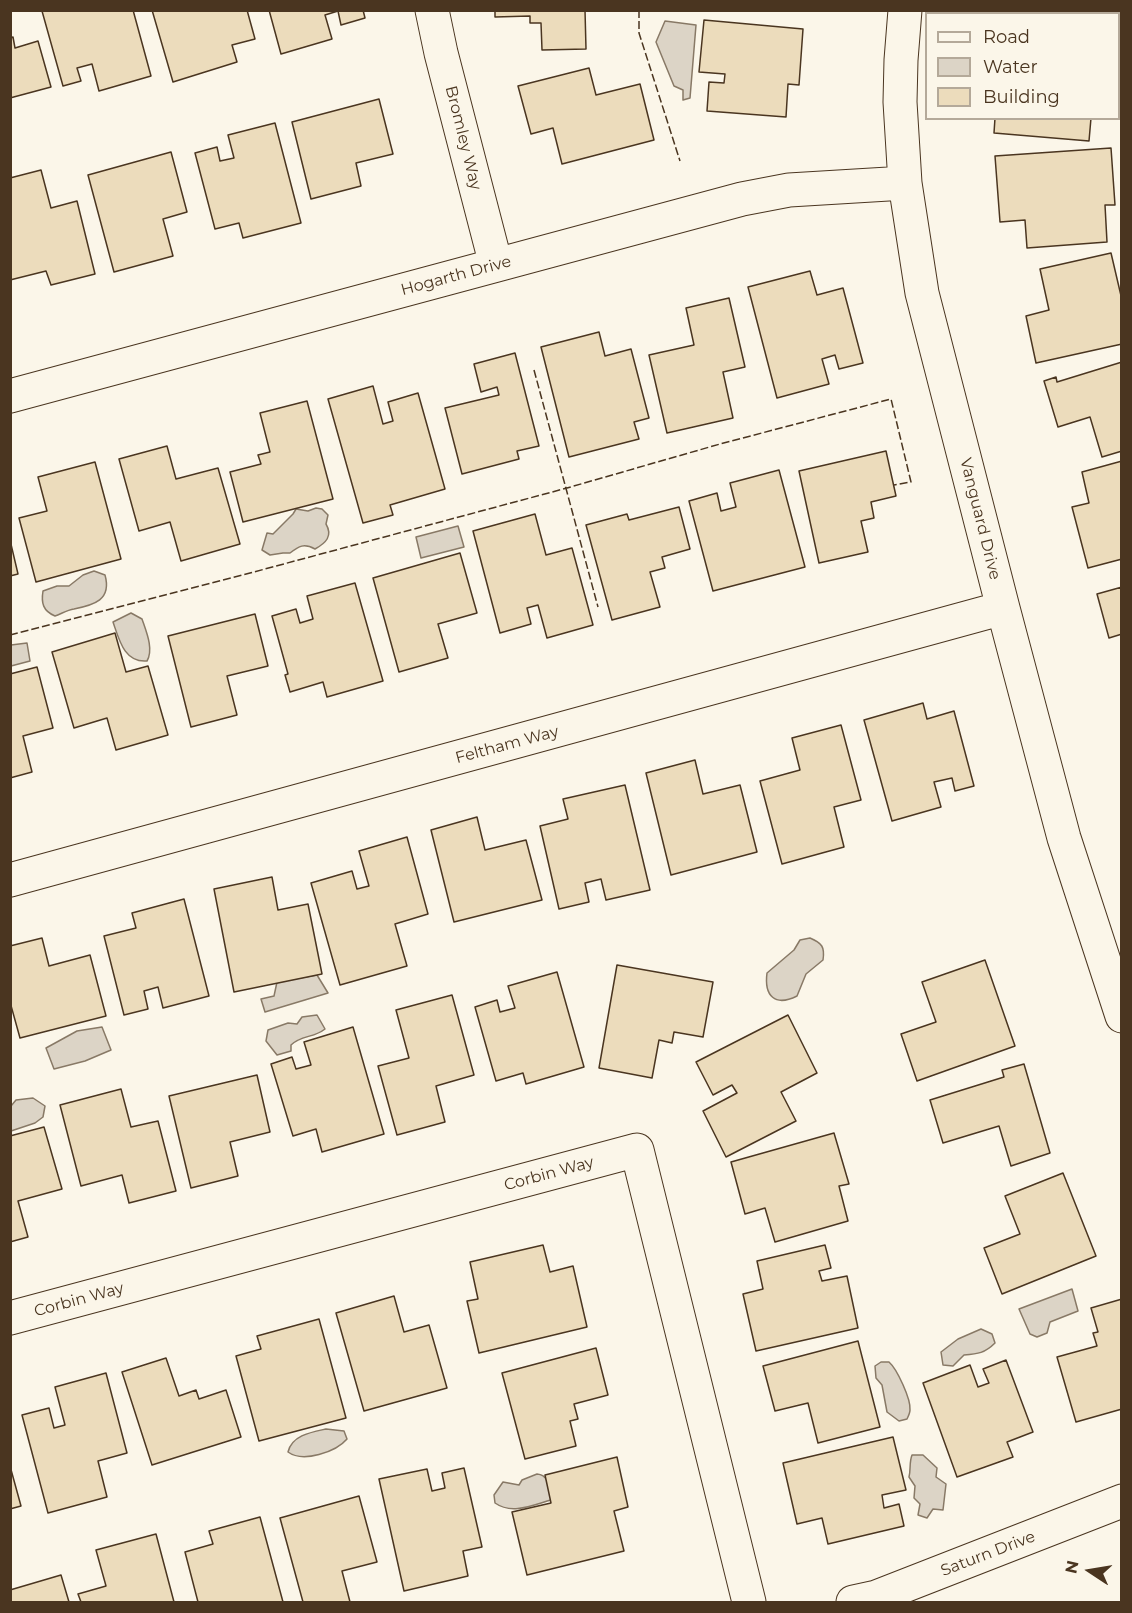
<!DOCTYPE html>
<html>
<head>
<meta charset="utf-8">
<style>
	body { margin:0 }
	#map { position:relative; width:1132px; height:1613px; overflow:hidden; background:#fbf6e9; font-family:Montserrat,sans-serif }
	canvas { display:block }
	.frame { position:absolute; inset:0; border:12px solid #4a3520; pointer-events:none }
	.legend { position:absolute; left:925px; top:12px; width:195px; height:108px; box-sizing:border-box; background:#fbf6e9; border:2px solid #b4a999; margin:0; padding:8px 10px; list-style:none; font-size:18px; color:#4a3520 }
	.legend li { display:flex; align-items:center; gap:12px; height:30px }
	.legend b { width:30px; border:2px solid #b4a999 }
	.north { position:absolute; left:1060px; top:1541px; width:60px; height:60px; -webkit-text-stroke:4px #fbf6e9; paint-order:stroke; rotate:282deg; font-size:16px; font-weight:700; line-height:24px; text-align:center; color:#4a3520 }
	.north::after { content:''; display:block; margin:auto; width:21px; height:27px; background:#4a3520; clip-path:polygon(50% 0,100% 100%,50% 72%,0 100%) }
</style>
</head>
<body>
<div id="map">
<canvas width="1132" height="1613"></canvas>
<div class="frame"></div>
<ul class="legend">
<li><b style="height:8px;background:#fbf6e9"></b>Road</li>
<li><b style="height:16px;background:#dcd4c6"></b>Water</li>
<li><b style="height:16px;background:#ecdcbc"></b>Building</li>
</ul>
<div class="north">N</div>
</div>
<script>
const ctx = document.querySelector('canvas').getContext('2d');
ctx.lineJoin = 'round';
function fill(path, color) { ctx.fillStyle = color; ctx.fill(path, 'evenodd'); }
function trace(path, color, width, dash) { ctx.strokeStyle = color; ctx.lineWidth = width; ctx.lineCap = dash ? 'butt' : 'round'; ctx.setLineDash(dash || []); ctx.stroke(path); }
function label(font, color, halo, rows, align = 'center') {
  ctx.font = font + ' Montserrat,sans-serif'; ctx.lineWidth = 4.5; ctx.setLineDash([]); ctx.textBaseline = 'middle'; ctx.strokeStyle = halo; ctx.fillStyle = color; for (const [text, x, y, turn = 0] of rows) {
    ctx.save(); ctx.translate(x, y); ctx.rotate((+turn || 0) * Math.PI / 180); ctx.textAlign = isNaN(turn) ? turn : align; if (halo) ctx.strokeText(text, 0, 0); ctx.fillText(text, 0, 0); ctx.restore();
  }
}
const water = new Path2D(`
	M665,21L696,25L690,98L683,100V90L674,86L656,42Z
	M316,508L322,509L328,515L326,524C333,536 326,543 315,549C304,543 299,546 290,553H283L270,555L262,550L267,533L273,534L293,514L296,509L308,511Z
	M458,526L464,547L421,558L416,537Z
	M94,571L105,575C112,600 94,605 74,609C67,610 61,614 55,616C43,611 41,603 43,591L57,586H69L83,575Z
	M131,613L142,619C146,631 154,649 147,661C124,663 119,639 113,622Z
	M27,643L30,661L11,666V645Z
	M810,938C822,943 825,947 823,960L806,974L797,996C775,1007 764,996 767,973L794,950L800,940Z
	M317,975L328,993L265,1012L261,999L274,996L277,982Z
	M317,1015L325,1029C314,1038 301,1035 291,1045V1051L277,1055L266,1041L268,1030L288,1023L297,1024L302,1017Z
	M102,1027L111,1050L85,1061L54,1069L46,1048L77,1031Z
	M33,1098L45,1106L43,1117L35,1123L11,1131V1106L16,1100Z
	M1072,1289L1078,1311L1050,1322L1047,1333L1037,1337L1030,1334L1019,1309Z
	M981,1329L992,1334L995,1343C985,1353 978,1354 964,1355L953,1366L943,1365L941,1352L958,1339Z
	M881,1362H889C897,1369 911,1399 910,1410C910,1412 908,1417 907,1419L899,1421L887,1412L882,1385L876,1378L875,1366Z
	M326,1429L344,1431L347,1439C336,1452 303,1463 288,1452C292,1435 312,1432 326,1429Z
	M912,1455H923L937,1468L936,1477L946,1484L943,1510L933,1509L927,1518L918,1515L920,1504L914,1498L915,1486L909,1477C911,1469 909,1463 912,1455Z
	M537,1474C550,1475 549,1489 551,1500C533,1505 512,1515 495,1503L494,1495L503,1482L519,1485L522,1480Z`);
const building = new Path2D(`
	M133,10L151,76L99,91L92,64L77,68L81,81L63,86L42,11Z
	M152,10H247L255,39L232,45L237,62L173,82Z
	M269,10H363L365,18L341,25L338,11L325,15L332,39L281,54Z
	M495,10H585L586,49L542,50L541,23H530V16L495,17Z
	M1038,10H1092V14H1038Z
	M704,20L803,29L799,85L788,84L786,117L707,111L709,82L724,83L725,74L699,72Z
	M13,37L15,48L38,41L51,87L10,98V38Z
	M589,68L596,95L640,84L654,140L562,164L553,128L531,134L518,86Z
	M379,99L393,154L356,163L361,186L311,199L292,122Z
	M995,118H1091L1089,141L994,133Z
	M275,123L301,223L243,238L239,223L215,229L195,153L217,147L220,161L234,158L228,135Z
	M1111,148L1115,205H1105L1107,242L1027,248L1025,220L1000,222L995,156Z
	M171,152L187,212L163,219L173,256L114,272L88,175Z
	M41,170L51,208L77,201L95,274L51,285L46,271L10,280V178Z
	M1111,253L1122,300V344L1036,363L1026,316L1049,310L1040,269Z
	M810,271L817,295L843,288L863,363L839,369L835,355L822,359L829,384L777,398L748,287Z
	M729,298L745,367L723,372L733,418L667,433L649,355L694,345L686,308Z
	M599,332L605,356L631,349L649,418L634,422L639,439L569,457L541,347Z
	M515,353L539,446L517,451L519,459L462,474L445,408L499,395L497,387L481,392L474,364Z
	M1122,362V451L1102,457L1090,417L1058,427L1044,381L1056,377L1057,382Z
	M373,386L383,424L393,421L388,402L418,393L445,489L390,505L393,515L363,523L328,399Z
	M307,401L333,499L243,522L230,472L261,464L258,455L270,452L260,413Z
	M167,446L176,479L218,468L240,544L181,561L170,522L139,531L119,459Z
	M886,451L896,496L871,502L874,518L861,521L868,552L819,563L799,471Z
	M1122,461V559L1088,568L1072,507L1089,503L1082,472Z
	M95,462L121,559L36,582L19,518L47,511L38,477Z
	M779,470L805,567L713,591L689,501L717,493L721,511L736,507L730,483Z
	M679,507L690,549L662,557L665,568L650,572L660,607L612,620L586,525L627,514L629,520Z
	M535,514L546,555L572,548L593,625L547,638L538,605L527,608L531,624L500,633L473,531Z
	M10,540L18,574L10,576Z
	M460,553L477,613L438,624L448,658L399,672L373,578Z
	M355,583L383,681L327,697L323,682L290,692L285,675L288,674L272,616L296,609L300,623L313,619L307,596Z
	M1122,587V634L1109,638L1097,594Z
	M255,614L268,666L227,676L237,715L191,727L168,636Z
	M115,633L126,672L148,666L168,735L116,750L107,718L74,728L52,652Z
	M37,667L53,728L23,736L32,772L10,778V674Z
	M923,703L927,719L954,711L974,786L955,791L952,778L934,782L941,807L892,821L864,720Z
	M841,725L861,800L834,807L844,847L782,864L760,781L800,770L792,738Z
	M695,760L703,794L740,785L757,852L671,875L646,773Z
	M625,785L650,890L606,900L601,879L585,883L589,902L559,909L540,826L568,819L563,799Z
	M477,817L485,850L526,840L542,900L454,922L431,830Z
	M407,837L428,914L395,924L407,966L340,985L311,883L352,871L357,889L369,886L359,851Z
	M272,877L278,910L308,904L322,974L234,992L214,889Z
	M184,899L209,996L163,1008L158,987L144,991L148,1009L124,1015L104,936L136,928L132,913Z
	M42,938L49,966L90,955L106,1016L20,1038L10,1002V946Z
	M985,960L1015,1046L917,1081L901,1034L936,1022L922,982Z
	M617,965L713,982L703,1037L674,1032L672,1043L659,1040L652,1078L599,1068Z
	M557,972L584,1067L526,1084L523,1073L496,1081L475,1007L497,1000L500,1012L515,1008L508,986Z
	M452,995L474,1075L436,1086L445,1122L397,1135L378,1066L409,1058L396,1010Z
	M788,1015L817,1073L781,1092L796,1121L726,1157L703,1111L737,1093L732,1085L713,1095L696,1062Z
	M353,1027L384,1134L322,1152L316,1129L293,1136L271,1064L292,1057L296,1069L311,1065L304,1042Z
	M1024,1064L1050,1153L1011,1166L999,1126L943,1143L930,1100L1004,1077L1002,1070Z
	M257,1075L270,1132L230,1142L238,1176L191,1188L169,1096Z
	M121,1089L131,1127L158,1121L176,1191L129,1203L122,1175L81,1186L60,1105Z
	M44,1127L62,1189L18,1201L28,1237L10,1242V1136Z
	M834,1133L849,1184L839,1186L848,1221L775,1242L765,1208L745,1214L731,1162Z
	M1063,1173L1096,1256L1002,1294L984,1248L1020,1234L1005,1196Z
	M543,1245L550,1272L573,1266L587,1327L479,1353L467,1301L478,1299L470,1262Z
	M825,1245L831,1268L819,1271L822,1281L847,1276L858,1328L756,1351L743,1294L763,1289L757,1261Z
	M394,1296L404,1332L429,1325L447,1388L364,1411L336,1313Z
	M1122,1299V1409L1076,1422L1057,1357L1097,1346L1093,1333L1098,1332L1091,1308Z
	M319,1319L346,1418L259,1441L236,1356L261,1349L257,1336Z
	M858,1341L880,1427L818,1443L808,1403L775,1411L763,1366Z
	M596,1348L608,1395L574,1404L578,1419L570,1421L576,1446L525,1459L502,1373Z
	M166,1358L179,1396L196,1390L199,1399L226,1390L241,1437L152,1465L122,1372Z
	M1006,1360L1033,1432L1007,1442L1013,1457L957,1477L923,1383L970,1365L978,1387L989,1383L983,1369Z
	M106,1373L127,1453L98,1461L107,1497L48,1513L22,1415L49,1408L54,1428L65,1425L55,1387Z
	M893,1437L906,1490L882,1495L884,1508L899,1504L904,1526L828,1544L822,1518L797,1524L783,1463Z
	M617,1457L628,1507L614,1511L624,1551L527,1575L512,1512L551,1503L545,1475Z
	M10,1466L21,1506L10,1509Z
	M464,1468L482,1547L463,1551L468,1576L404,1591L379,1479L427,1469L432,1491L445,1488L442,1473Z
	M359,1496L377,1562L342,1571L350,1602H303L280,1518Z
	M260,1517L283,1602H198L185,1552L213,1544L209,1531Z
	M156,1534L174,1602H81L78,1594L106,1586L96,1550Z
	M61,1575L69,1602H10V1590Z`);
const minor = new Path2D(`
	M432,10L441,53L496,265
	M905,10L901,60L900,102L905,183L922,293L1003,608L1064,838L1122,1016
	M10,396L742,199L789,190L905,183
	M10,880L1003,608
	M10,1318L637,1150L749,1602
	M853,1602L876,1597L1122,1501`);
const fence = new Path2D(`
	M639,10V33L680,161
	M534,370L598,607
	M10,635L250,573L567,488L720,444L891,399L911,482L894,485`);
const streetNames = [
	["Bromley Way",463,138,76],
	["Hogarth Drive",456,276,-15],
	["Vanguard Drive",980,519,76],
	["Feltham Way",507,745,-15],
	["Corbin Way",549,1174,-15],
	["Corbin Way",79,1300,-15],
	["Saturn Drive",988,1554,-21]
];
fill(water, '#dcd4c6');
trace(water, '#887966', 1.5);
fill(building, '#ecdcbc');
trace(building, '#4a3520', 1.5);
trace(minor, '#4a3520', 35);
trace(minor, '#fbf6e9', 33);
trace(fence, '#4a3520', 1.5, [8, 3]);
label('16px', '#4a3520', '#fbf6e9', streetNames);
</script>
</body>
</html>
